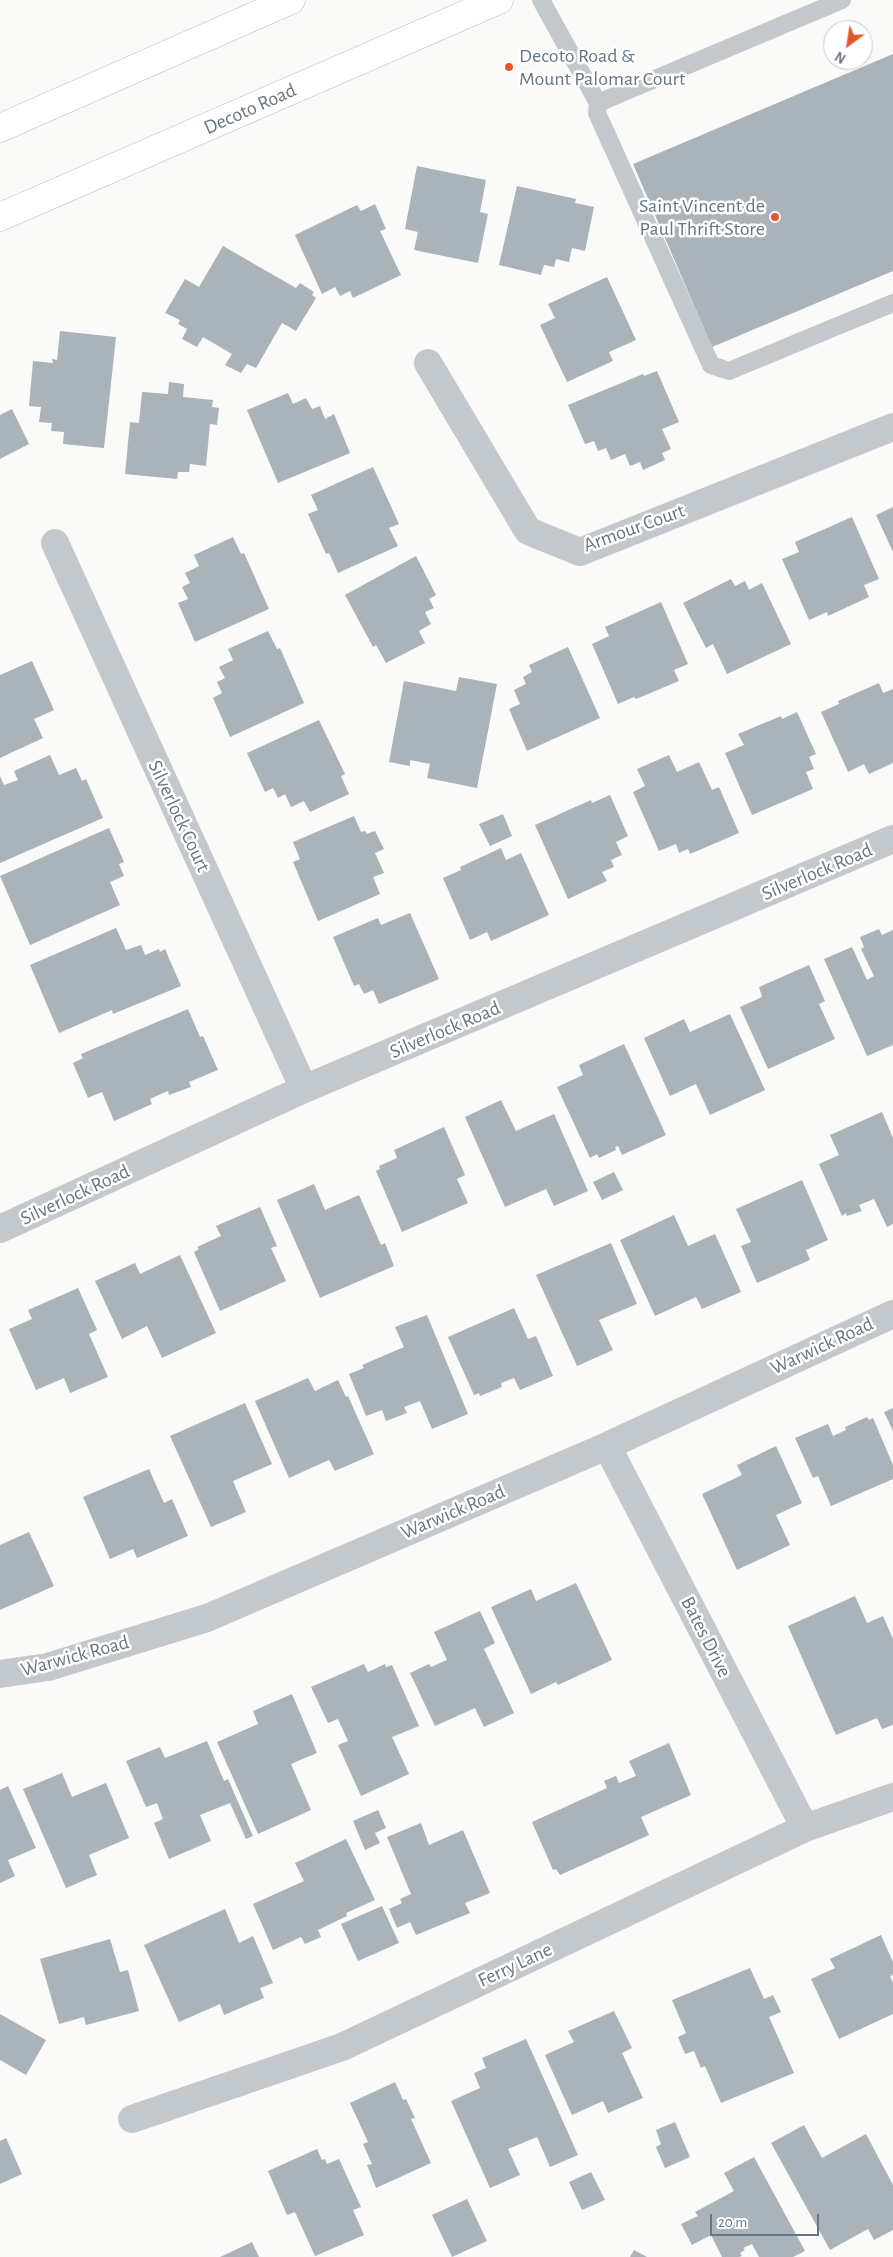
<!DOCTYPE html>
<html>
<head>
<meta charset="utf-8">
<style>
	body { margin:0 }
	#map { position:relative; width:893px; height:2257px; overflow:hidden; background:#fafaf8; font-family:"Alegreya Sans",sans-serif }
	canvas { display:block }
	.north { position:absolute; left:823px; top:20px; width:50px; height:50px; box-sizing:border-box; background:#fff; border:1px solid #c1c8cd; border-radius:50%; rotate:211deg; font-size:14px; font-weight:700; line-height:20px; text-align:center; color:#657683 }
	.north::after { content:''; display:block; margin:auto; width:18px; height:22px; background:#e4572e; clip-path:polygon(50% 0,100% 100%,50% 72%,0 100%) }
	.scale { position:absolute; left:710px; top:2214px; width:109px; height:22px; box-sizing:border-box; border:2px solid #657683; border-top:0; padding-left:6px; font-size:15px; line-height:18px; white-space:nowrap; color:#657683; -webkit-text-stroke:4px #fff; paint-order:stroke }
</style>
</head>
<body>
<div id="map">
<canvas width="893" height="2257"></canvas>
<div class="north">N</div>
<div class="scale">20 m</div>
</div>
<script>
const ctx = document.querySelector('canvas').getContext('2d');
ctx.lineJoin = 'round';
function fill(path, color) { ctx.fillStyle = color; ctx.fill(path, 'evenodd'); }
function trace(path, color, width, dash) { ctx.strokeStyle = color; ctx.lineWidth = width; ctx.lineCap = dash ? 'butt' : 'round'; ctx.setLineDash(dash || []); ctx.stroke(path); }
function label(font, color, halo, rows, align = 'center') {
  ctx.font = font + ' "Alegreya Sans",sans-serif'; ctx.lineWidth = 5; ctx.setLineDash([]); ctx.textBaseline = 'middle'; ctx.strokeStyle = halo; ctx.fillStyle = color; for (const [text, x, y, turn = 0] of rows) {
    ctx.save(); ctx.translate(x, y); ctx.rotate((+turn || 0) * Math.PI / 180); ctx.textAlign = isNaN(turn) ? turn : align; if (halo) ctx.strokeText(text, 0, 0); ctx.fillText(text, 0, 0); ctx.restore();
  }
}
const building = new Path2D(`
	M893,54V271L712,347L633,164Z
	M417,166L486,180L480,212L488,214L478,263L414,250L418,232L405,229Z
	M517,186L576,199L575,203L594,207L585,251L572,248L569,262L556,259L554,267L544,265L541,275L499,265Z
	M375,204L386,229L380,231L401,275L353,298L350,291L340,296L335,287L322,294L295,235L357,205L361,211Z
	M223,246L296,288L300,283L314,292L312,295L316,298L296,331L282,323L256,368L247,364L241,373L225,365L232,354L203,337L197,347L182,339L187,329L178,324L180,320L165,313L185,279L199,287Z
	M607,277L636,340L609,352L613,361L567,382L540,325L555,318L548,304Z
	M60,331L116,337L104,448L63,444L64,432L51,431L52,423L39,422L41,407L29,406L33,361L53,363L52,359L57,360Z
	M657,371L679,422L662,429L671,449L662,453L665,460L643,470L640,462L630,466L625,454L611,460L606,448L598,451L594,441L585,444L568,405L643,374L644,376Z
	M169,382L184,384L183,397L213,400L212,407L219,408L217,425L210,424L206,466L190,464L189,472H178L177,479L125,474L130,422L139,423L142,392L168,394Z
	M288,393L293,404L306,398L312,409L320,406L325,419L334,414L350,453L278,483L247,410Z
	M12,409L29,444L0,459V415Z
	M373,467L399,524L389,528L398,546L338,573L329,553L326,554L308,514L318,510L311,495Z
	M893,507V552L876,515Z
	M852,517L879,579L864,585L869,597L828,616L827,612L809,620L782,559L799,552L795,542Z
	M233,537L241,554L244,553L269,609L195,642L178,603L188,599L182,587L190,583L185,573L199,566L194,555Z
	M416,556L436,595L429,599L434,608L425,612L431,624L419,631L425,643L386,663L376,645L373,647L345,595Z
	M731,579L735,586L745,581L749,590L762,583L791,644L727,674L713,644L706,648L683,603Z
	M661,602L688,664L674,670L679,681L636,699L634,697L618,704L592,644L609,636L605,627Z
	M268,631L277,649L280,648L304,703L230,737L213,698L222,693L217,682L225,678L219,667L233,660L228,649Z
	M568,647L600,718L527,751L509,709L520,704L514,690L526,684L523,677L532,672L529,665Z
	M32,661L54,710L34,719L43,738L0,758V675Z
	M459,677L497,684L477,788L427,778L430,764L410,760V766L389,762L404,681L456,691Z
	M879,683L883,693L893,689V763L869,774L864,764L848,772L821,712L839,704L838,701Z
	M797,712L816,754L809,757L814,769L806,772L813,789L752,815L725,753L744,745L738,734L781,716L782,719Z
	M319,720L345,774L341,776L349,794L310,812L304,801L291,807L285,794L278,798L273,788L265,792L247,753Z
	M50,755L59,775L76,768L82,781L86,779L103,818L0,863V776L4,785L18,780L14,771Z
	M669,755L677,772L699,762L712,790L719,787L739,833L690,854L688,849L679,853L676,844L659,851L633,792L645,786L637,769Z
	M610,795L628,836L616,842L622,855L611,860L614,867L602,872L607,881L568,899L535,825L591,800L592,803Z
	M503,814L512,836L490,846L479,824Z
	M354,816L361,832L365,831L367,834L375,831L384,849L375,853L384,873L373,877L380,894L318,921L293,862L300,859L293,842Z
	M109,828L124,862L119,864L124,876L110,882L120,905L30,945L0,876Z
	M501,848L506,860L521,853L549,915L491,941L487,932L470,940L443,878L461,870L460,867Z
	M410,913L439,979L379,1004L373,990L364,994L359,984L354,986L333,937L378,918L381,925Z
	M116,928L126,950L141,945L145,955L159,949L160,952L165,949L181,986L113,1014L112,1010L59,1033L30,965Z
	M879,929L882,935L893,930V1045L867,1056L824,959L852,947L867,980L874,976L861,949L864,947L860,937Z
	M809,965L825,1001L819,1004L835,1039L768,1069L740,1007L762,997L759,987Z
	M188,1009L200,1037L203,1036L218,1070L189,1082L191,1087L169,1095L168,1091L150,1099L152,1104L114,1121L102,1092L88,1098L73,1063L83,1058L81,1054Z
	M730,1014L765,1090L710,1115L696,1084L670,1096L644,1038L684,1019L690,1032Z
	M624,1044L666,1135L622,1155L618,1146L615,1147L616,1150L599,1158L597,1154L590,1158L557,1087L583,1075L579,1065Z
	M501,1100L516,1131L554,1114L588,1191L554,1206L546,1189L505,1207L465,1117Z
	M882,1112L893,1138V1224L887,1227L874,1199L859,1205L862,1211L847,1216L846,1213L842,1216L819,1164L839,1155L830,1135Z
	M444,1127L465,1175L457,1179L468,1203L402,1232L376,1171L380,1169L379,1166L397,1158L394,1150Z
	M614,1172L623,1190L602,1200L593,1182Z
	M802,1180L828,1240L806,1250L810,1260L757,1283L741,1246L751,1242L736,1209Z
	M314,1184L325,1210L359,1195L381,1245L385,1243L394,1266L320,1298L277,1200Z
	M260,1207L277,1246L271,1248L286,1281L220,1311L194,1252L199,1249L197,1247L221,1236L216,1226Z
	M674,1215L688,1246L715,1234L741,1292L702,1309L696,1297L655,1316L620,1240Z
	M611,1243L637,1304L599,1320L613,1350L577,1366L536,1275Z
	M180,1255L216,1333L162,1358L147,1326L122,1339L95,1281L135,1263L140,1274Z
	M78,1288L97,1330L89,1334L108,1377L70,1393L64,1378L36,1390L9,1329L32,1319L28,1310Z
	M514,1308L528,1339L536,1336L553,1376L520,1390L514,1378L501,1383L502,1387L480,1396L479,1393L474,1395L448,1337Z
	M427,1315L468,1414L432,1429L420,1401L404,1407L407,1413L386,1421L382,1410L366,1416L349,1374L364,1368L362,1365L404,1347L395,1327Z
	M308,1378L315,1391L338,1380L346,1397L348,1396L374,1454L335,1471L329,1460L289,1478L255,1401Z
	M245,1403L272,1464L233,1481L246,1512L211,1527L170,1436Z
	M893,1408V1431L884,1412Z
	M867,1417L869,1420L873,1418L893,1465V1479L831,1506L818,1476L813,1478L795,1438L828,1424L833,1436L846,1430L845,1427Z
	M776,1446L802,1503L776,1515L790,1545L737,1570L702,1494L742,1475L737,1465Z
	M149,1469L164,1503L172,1499L188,1536L137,1558L133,1549L110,1559L83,1497Z
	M29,1532L54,1586L0,1610V1545Z
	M576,1583L612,1660L558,1685L556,1682L531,1694L491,1607L531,1589L536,1601Z
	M855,1596L867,1623L883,1616L893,1639V1725L882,1729L877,1718L836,1735L788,1626Z
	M480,1611L495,1643L484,1649L514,1713L484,1727L475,1708L435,1726L410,1673L429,1664L431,1667L447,1660L434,1632Z
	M364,1664L368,1672L385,1664L386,1667L392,1665L419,1726L392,1737L409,1774L361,1796L338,1745L348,1741L338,1719L328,1723L311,1687Z
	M292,1694L317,1753L291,1764L311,1810L258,1834L217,1742L258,1724L253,1711Z
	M207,1741L224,1781L228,1779L253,1836L246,1839L230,1803L200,1815L211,1841L169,1859L154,1823L163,1819L157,1803L146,1807L126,1761L160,1747L165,1758Z
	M669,1743L691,1795L641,1817L649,1835L560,1875L556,1869L553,1870L532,1822L607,1788L604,1781L616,1776L619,1783L636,1776L629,1761Z
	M62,1773L72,1797L106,1783L129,1838L89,1855L97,1875L66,1888L23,1789Z
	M8,1786L36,1848L8,1860L15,1876L0,1883V1790Z
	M378,1810L386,1828L375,1833L380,1843L365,1850L353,1821Z
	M421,1823L429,1845L463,1830L490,1893L465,1903L470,1913L416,1935L410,1922L397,1928L389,1909L402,1903L400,1899L411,1894L387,1837Z
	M346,1839L375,1900L346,1913L347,1916L318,1930L321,1937L305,1944L301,1937L273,1950L253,1904L304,1881L295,1863Z
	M382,1906L399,1943L358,1961L341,1924Z
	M225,1909L239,1943L253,1936L273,1983L260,1988L264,1998L224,2015L220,2004L179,2022L144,1945Z
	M881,1935L893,1962V1975L890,1976L893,1983V2014L839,2039L811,1979L835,1968L830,1959Z
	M110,1939L120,1972L128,1970L139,2011L86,2025L84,2017L59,2024L40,1959Z
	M750,1968L764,1999L773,1995L781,2012L769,2017L794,2073L721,2103L705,2066L701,2068L694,2051L685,2054L678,2037L686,2033L672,2000Z
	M614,2011L632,2048L622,2053L643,2098L608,2113L603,2101L572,2115L545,2055L574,2042L568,2031Z
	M0,2014L46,2040L26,2075L0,2060Z
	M526,2039L578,2155L550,2167L537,2137L508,2149L520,2175L490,2188L451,2101L480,2088L474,2073L486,2068L482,2058Z
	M395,2082L403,2100L406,2099L415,2118L411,2119L431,2163L376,2188L367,2165L372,2164L363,2144L368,2142L350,2103Z
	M675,2122L690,2157L665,2168L656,2147L661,2144L656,2130Z
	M804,2125L822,2158L866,2134L893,2185V2230L874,2240L868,2229L830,2250L771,2143Z
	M6,2138L22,2174L0,2184V2141Z
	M317,2149L322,2160L325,2159L327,2164L339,2159L361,2207L353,2210L364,2235L315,2256L295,2212L287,2215L268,2171Z
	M754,2157L805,2251L793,2257H759L752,2244L743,2248L745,2250L740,2253L742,2256L739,2257H722L711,2235L692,2245L681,2224L698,2216L695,2212L734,2191L724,2173Z
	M591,2172L605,2200L582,2210L569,2182Z
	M467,2199L487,2241L452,2257L432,2215Z
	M252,2242L259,2257H220Z
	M634,2250L647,2257H630Z`);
const service = new Path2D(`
	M541,0L598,103L842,0
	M598,103L597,113L711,365L729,371L893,303`);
const minor = new Path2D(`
	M428,363L528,531L580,552L893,427
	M55,543L304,1089
	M0,1229L304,1089L893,839
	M607,1446L805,1828
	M0,1674L48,1667L207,1618L607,1446L893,1314
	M132,2119L342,2047L805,1828L893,1797`);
const primary = new Path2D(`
	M0,128L291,0
	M0,217L499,0`);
const markers = [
	[509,67,5,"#e4572e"],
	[775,217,5,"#e4572e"]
];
const poiNames = [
	["Decoto Road &",519,56],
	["Mount Palomar Court",519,79],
	["Saint Vincent de",765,206,"right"],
	["Paul Thrift Store",765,229,"right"]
];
const streetNames = [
	["Decoto Road",250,109,-24],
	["Armour Court",634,528,-20],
	["Silverlock Court",179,816,65],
	["Silverlock Road",817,872,-23],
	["Silverlock Road",445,1030,-23],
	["Silverlock Road",75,1195,-25],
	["Warwick Road",822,1346,-25],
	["Warwick Road",453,1512,-23],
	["Bates Drive",706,1637,63],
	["Warwick Road",75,1656,-15],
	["Ferry Lane",515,1965,-25]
];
fill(building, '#aab3b9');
trace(primary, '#b5babe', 29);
trace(service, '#c3c8cc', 18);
trace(minor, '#c3c8cc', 28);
trace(primary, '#fff', 28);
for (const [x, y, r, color] of markers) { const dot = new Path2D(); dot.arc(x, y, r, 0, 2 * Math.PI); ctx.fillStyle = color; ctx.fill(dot); trace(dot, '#fff', 2); }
label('20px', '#657683', '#fff', poiNames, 'left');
label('20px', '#657683', '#fff', streetNames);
</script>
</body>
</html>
